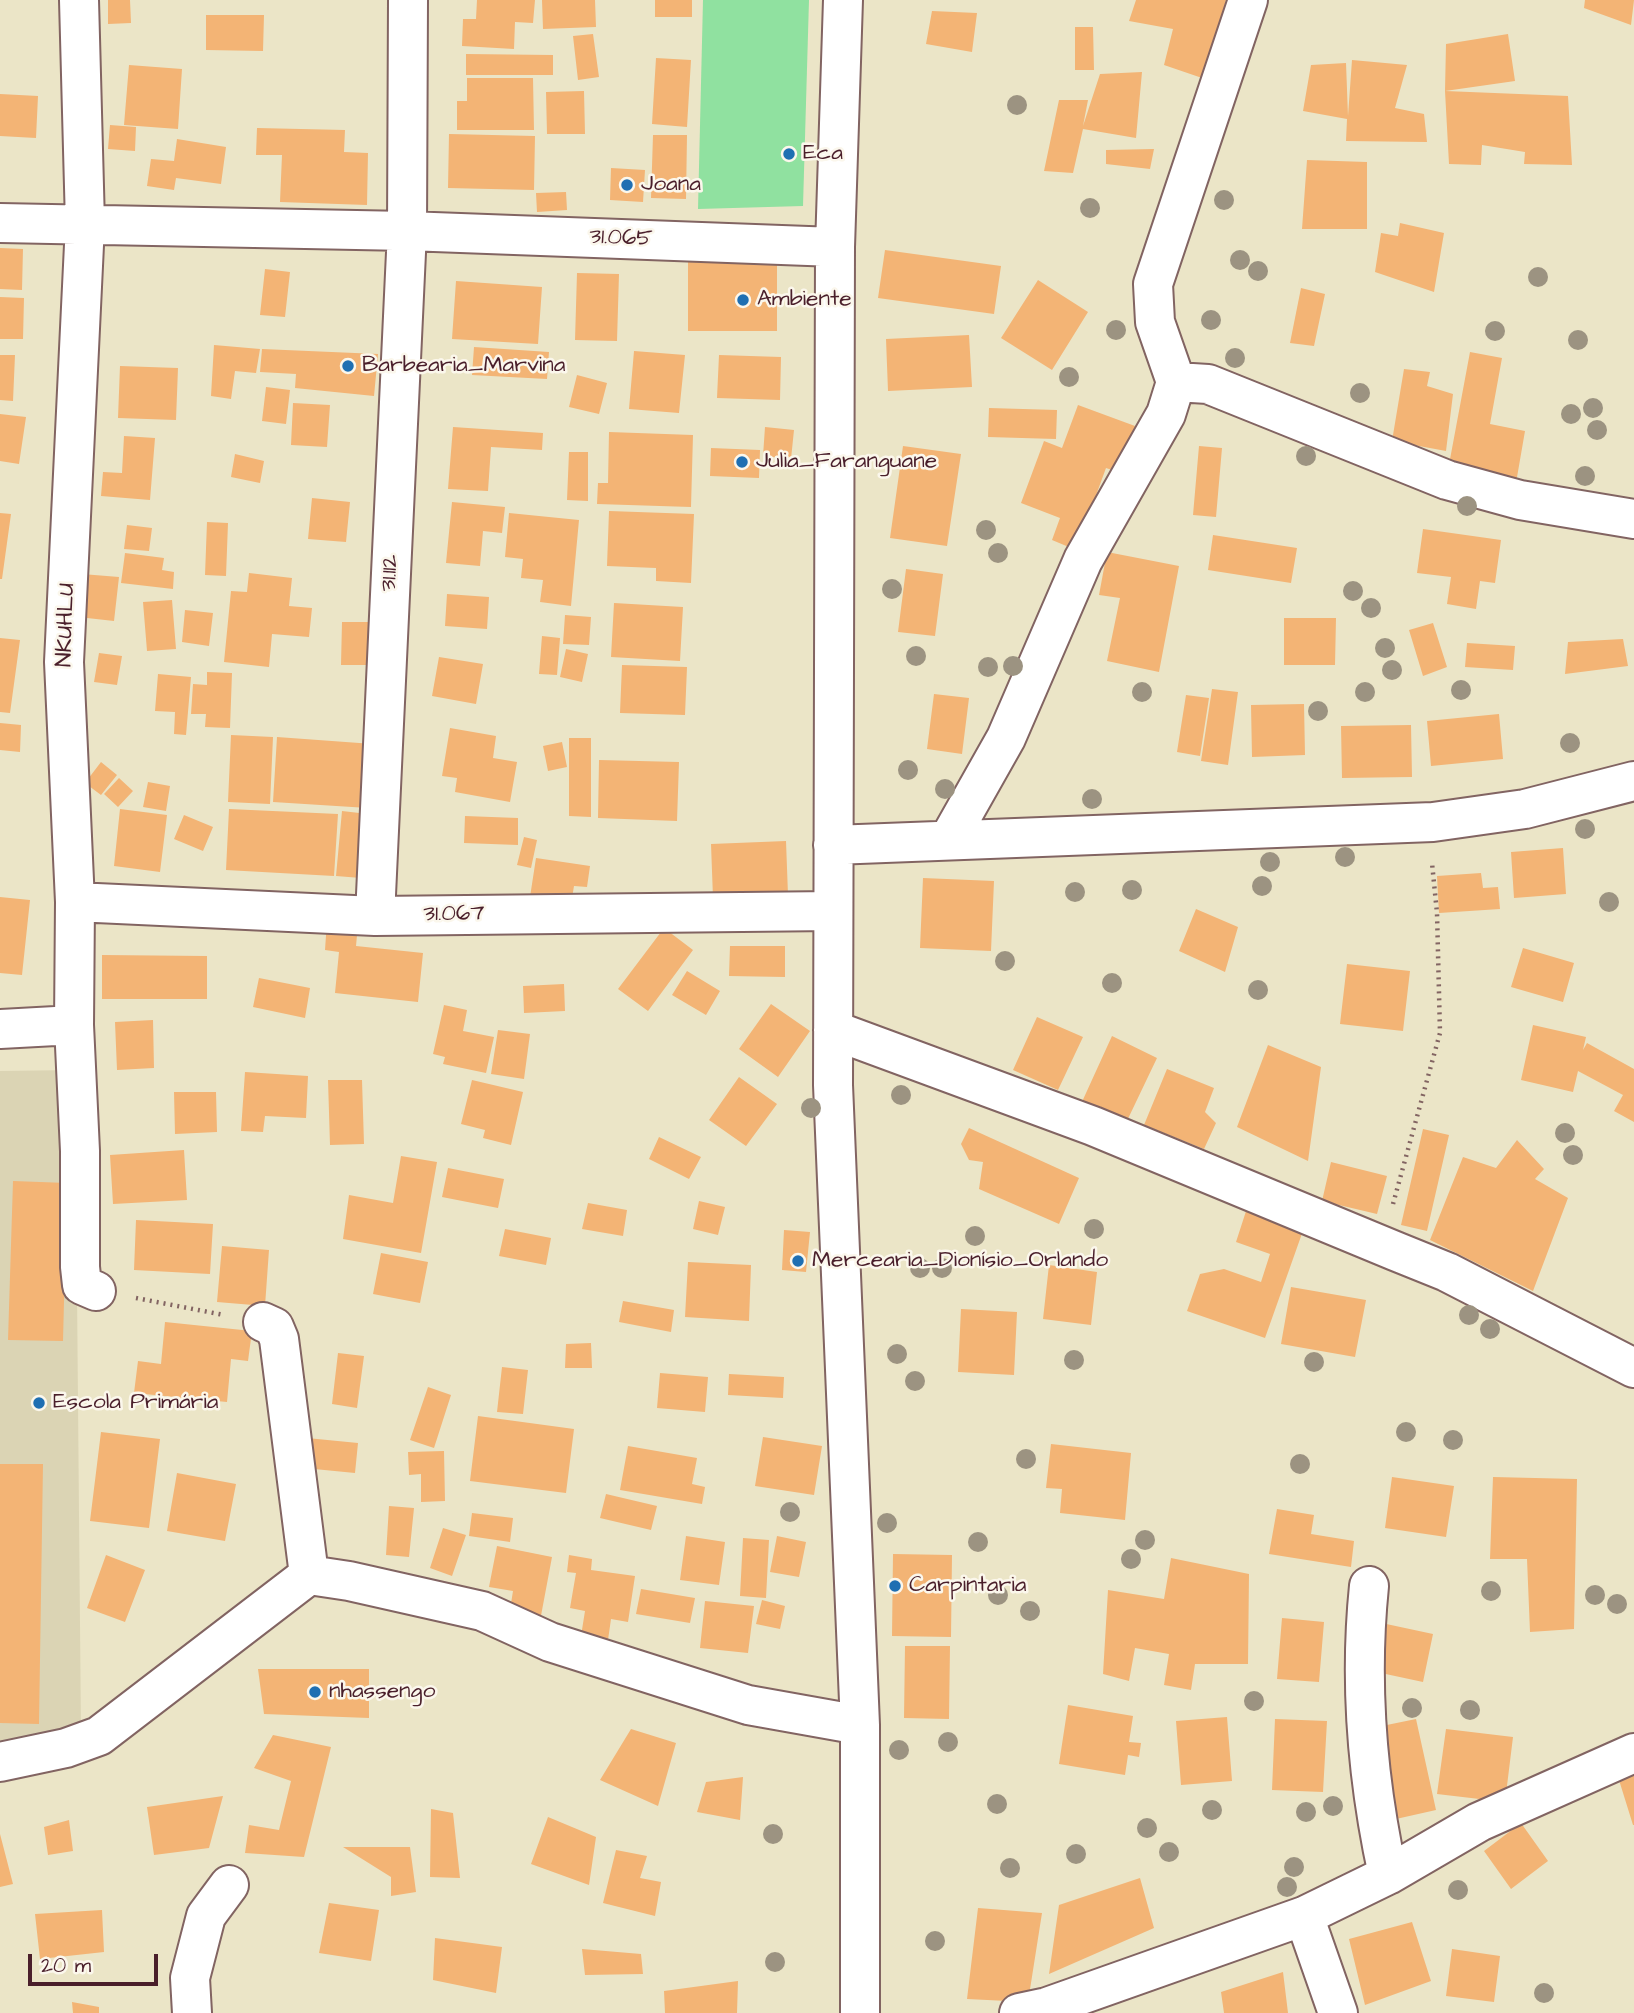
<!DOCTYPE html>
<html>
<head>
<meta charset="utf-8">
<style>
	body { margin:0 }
	#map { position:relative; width:1634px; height:2013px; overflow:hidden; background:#ebe5c7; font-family:"Architects Daughter",sans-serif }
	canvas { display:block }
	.scale { position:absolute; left:28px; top:1954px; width:130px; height:32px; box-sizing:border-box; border:4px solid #4a1f2b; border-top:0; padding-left:9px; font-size:21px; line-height:24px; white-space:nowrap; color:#4a1f2b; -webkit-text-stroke:5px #fbf7ec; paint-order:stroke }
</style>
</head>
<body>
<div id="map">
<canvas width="1634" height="2013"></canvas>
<div class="scale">20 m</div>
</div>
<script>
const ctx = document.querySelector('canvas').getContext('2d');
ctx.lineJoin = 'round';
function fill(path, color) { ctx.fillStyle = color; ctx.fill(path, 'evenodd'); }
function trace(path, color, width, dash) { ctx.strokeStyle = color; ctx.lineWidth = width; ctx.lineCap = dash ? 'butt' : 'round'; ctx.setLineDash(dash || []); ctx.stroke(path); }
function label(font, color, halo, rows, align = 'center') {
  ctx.font = font + ' "Architects Daughter",sans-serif'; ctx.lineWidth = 5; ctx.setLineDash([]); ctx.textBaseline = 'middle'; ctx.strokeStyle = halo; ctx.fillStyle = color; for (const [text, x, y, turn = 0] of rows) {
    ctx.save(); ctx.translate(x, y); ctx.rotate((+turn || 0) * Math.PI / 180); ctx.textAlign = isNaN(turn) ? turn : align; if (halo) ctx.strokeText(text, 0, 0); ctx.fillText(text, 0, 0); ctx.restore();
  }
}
const built = new Path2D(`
	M75,1070L81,1735L0,1752V1071Z`);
const green = new Path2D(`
	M703,0H809L803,206L698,209Z`);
const building = new Path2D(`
	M108,0H130L131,23L108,24Z
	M477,0H535L533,23L515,22L514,49L462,46L463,19H476Z
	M542,0H595L596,27L543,29Z
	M655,0H692V17H655Z
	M1136,0H1226L1205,79L1164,65L1173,29L1129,21Z
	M1585,0H1634L1631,25L1584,8Z
	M932,11L977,13L972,52L926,44Z
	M206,15H264L263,51L206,50Z
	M1075,27H1093L1094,70H1075Z
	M593,34L599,77L578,80L573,36Z
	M1508,34L1515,81L1445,91L1446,44Z
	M466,54L553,55V75H466Z
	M656,58L691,60L687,127L652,124Z
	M1352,60L1407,65L1395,108L1424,114L1427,142L1346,141L1347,119L1303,111L1311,65L1346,63L1348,116Z
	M129,65L182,69L178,129L124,125Z
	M1142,72L1136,138L1083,129L1073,173L1044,171L1059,100H1088L1083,126L1100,74Z
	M467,78H533L534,130H457V101H467Z
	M584,91L585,134H547L546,92Z
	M1445,91L1568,96L1572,165L1524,164L1525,152L1482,145L1481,165L1449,164Z
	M0,94L38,96L36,138L0,136Z
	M110,125L136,127L135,151L108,149Z
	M257,128L345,130L344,152L368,153L367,205L280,202L282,155H256Z
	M449,134L535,136L534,190L448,188Z
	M653,135H687L686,199L651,198Z
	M177,139L226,147L221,184L176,178L174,190L147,186L151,159L174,161Z
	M1154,149L1150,169L1106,164V150Z
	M1307,160L1367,162V229H1302Z
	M611,168L645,170L643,202L610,200Z
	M566,192L567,210L537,212L536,193Z
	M1400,223L1444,233L1434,292L1375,272L1381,233L1398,236Z
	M0,248L23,249L22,290L0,289Z
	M885,250L1001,266L994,314L878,298Z
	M688,260H777V331H688Z
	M265,269L290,272L285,317L260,315Z
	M577,273L619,274L617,341L575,340Z
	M1038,280L1088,312L1052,370L1001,338Z
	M456,281L542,287L538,344L452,339Z
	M1301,288L1325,294L1314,346L1290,343Z
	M0,297L24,298L23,339H0Z
	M969,335L972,387L888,391L886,339Z
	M214,345L260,349L256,373L235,371L231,399L211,396Z
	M474,347L549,352L547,379L472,375Z
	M262,349L378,354L374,396L295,388L296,374L260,372Z
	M634,351L685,355L679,413L629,409Z
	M1470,352L1502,358L1490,424L1525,431L1516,483L1448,470Z
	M0,355H15L13,401L0,400Z
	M719,355L781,357L780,400L717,398Z
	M120,366L178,368L176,420L118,418Z
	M1404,369L1430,372L1427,386L1453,394L1446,451L1392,441Z
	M577,375L607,383L599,414L569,407Z
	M266,387L290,390L286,424L262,421Z
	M293,403L330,405L327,447L291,445Z
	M1078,405L1135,426L1118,472L1106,468L1076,550L1052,540L1060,518L1021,503L1044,441L1062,448Z
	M989,408L1057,410L1056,439L988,437Z
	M0,414L26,417L19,464L0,461Z
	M453,427L543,433L542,450L491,447L488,491L448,489Z
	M765,427L794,430L791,459L763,456Z
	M609,432L693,435L691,507L597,504L598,483H608Z
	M124,436L155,438L150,500L101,496L103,472L122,473Z
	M903,446L961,454L947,546L890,538Z
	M1199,446L1222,448L1216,517L1193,515Z
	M711,448L760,450L759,478L710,476Z
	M569,452H588V501L567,500Z
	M235,454L264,461L260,483L231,477Z
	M312,498L350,502L346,542L308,539Z
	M452,502L505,507L502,533L483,531L480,566L446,563Z
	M609,511L694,514L691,583L656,581V568L607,566Z
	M0,513L11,514L2,579H0Z
	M509,513L579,520L571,606L540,602L543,580L521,578L523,559L505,557Z
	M207,522L228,523L226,576L205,575Z
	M127,525L152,528L149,551L124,549Z
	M1423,529L1501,540L1495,583L1480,581L1476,609L1447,604L1451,577L1417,573Z
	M1213,535L1297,548L1291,583L1208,570Z
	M1107,552L1179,566L1159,672L1107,661L1120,598L1099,595Z
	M125,553L164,558L162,570L174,572L173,589L121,583Z
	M906,569L943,574L935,636L898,632Z
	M249,573L292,578L289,606L312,608L309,637L272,634L269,667L224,662L231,591L247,592Z
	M82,574L119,577L114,621L78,617Z
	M447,594L489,597L487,629L445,626Z
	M172,600L176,649L147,651L143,602Z
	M614,603L683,607L680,661L611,657Z
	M185,610L213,613L209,646L182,642Z
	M565,615L591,617L589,645L563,644Z
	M1284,618H1336L1335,665H1284Z
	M342,622H377L376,665H341Z
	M1433,623L1447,667L1423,676L1409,630Z
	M542,636L560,638L557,675L539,674Z
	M0,638L20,640L10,713L0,712Z
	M1623,639L1628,666L1565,674L1568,642Z
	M1467,643L1515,646L1513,670L1465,667Z
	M566,649L588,654L582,682L560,677Z
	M99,653L122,656L117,685L94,682Z
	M439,657L483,664L476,704L432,696Z
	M622,665L687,667L685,715L620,713Z
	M207,672L232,673L230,728L205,727L206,714H191L193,684L207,685Z
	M158,674L191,677L186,735L174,734L175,712L155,711Z
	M1212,689L1238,692L1228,765L1201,761Z
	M934,694L969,698L962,754L927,749Z
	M1186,695L1209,698L1200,756L1177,752Z
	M1304,704L1305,755L1252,757L1251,705Z
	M1499,714L1503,759L1431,766L1427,721Z
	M0,723L21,725L20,752L0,750Z
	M1411,725L1412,777L1342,778L1341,726Z
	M450,728L496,736L493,758L517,762L510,802L455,792L457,778L442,776Z
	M231,735L273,737L270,804L228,802Z
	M277,737L373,744L368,808L273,802Z
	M569,738H591V817L569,816Z
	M562,742L567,767L548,771L543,746Z
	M599,760L679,762L677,821L598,818Z
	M101,762L117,775L101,795L85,783Z
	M119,778L133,791L118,807L104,794Z
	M148,782L170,786L166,811L143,807Z
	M120,809L167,815L160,872L114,866Z
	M229,809L338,814L334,876L226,870Z
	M342,811L368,814L361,878L336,876Z
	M184,815L213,827L203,851L174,839Z
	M465,816L518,818V845L464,843Z
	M524,837L537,840L531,868L517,865Z
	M786,841L788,895L713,898L711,844Z
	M1563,848L1566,894L1514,898L1511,852Z
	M536,858L590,866L587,887L574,886L571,904L530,897Z
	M1481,873L1483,888L1498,887L1500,909L1439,913L1437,876Z
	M923,878L994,881L991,951L920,948Z
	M0,897L30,900L22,975L0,973Z
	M1196,909L1238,927L1225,972L1179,951Z
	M327,921L358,924L356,946L423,953L418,1002L335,993L339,952L325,950Z
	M664,928L693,950L648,1011L618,989Z
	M730,946H785V977L729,976Z
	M1523,948L1574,963L1563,1002L1511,987Z
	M102,955L207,956V999H102Z
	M1347,964L1410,971L1403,1031L1340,1024Z
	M687,971L720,991L706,1015L672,995Z
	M259,978L310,988L305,1018L253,1007Z
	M564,984L565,1011L524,1013L523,986Z
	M771,1004L810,1031L778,1077L739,1049Z
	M444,1005L467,1010L463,1031L494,1037L486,1073L443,1064L445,1057L433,1054Z
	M1037,1017L1083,1037L1058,1090L1013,1070Z
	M153,1020L154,1068L117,1070L115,1022Z
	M1533,1025L1586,1037L1583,1050L1587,1043L1634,1069V1122L1614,1111L1623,1095L1578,1071L1573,1092L1521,1080Z
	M498,1030L530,1034L524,1079L491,1074Z
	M1112,1036L1157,1058L1125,1125L1081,1104Z
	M1268,1045L1321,1067L1308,1161L1237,1127Z
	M1167,1069L1214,1088L1205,1112L1216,1123L1204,1149L1144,1125Z
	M245,1072L308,1076L306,1118L265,1116L263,1132L241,1131Z
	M739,1077L777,1104L746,1146L709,1120Z
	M328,1080H362L364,1144L330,1145Z
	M472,1080L523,1092L511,1145L483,1138L485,1130L461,1124Z
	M174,1092H216L217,1132L175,1134Z
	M969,1128L1079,1178L1059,1224L979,1189L983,1162L969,1160L961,1144Z
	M1423,1129L1449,1135L1427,1231L1401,1225Z
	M659,1137L701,1157L689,1179L649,1159Z
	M1517,1140L1544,1169L1535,1179L1568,1198L1533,1291L1430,1240L1463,1157L1496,1168Z
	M184,1150L187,1200L113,1204L110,1155Z
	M401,1156L437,1162L421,1253L343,1239L349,1195L393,1203Z
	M1331,1162L1387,1176L1377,1214L1322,1201Z
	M448,1168L504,1179L498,1208L442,1197Z
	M13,1181L67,1183L63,1341L8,1340Z
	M699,1201L725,1207L718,1235L693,1229Z
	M588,1203L627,1210L623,1236L582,1229Z
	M1248,1205L1305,1225L1265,1338L1187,1311L1200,1274L1224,1269L1261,1282L1270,1254L1236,1242Z
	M136,1220L213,1224L210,1274L134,1270Z
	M505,1229L551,1238L546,1265L499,1256Z
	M784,1230L810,1232L806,1272L782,1270Z
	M222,1246L269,1250L265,1306L217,1302Z
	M381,1253L428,1262L420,1303L373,1294Z
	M688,1262L751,1265L749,1321L685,1317Z
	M1049,1265L1097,1272L1091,1325L1043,1319Z
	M1291,1287L1366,1300L1355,1357L1281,1344Z
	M623,1301L674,1310L671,1332L619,1322Z
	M961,1309L1017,1312L1014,1375L958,1372Z
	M165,1322L252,1331L248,1361L231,1359L227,1402L134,1393L138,1361L161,1364Z
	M591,1343L592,1368H565L566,1344Z
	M338,1353L364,1356L357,1408L332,1404Z
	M502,1367L528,1370L523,1414L497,1412Z
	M660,1373L708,1377L705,1412L657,1408Z
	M729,1374L784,1377L783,1398L728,1395Z
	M428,1387L451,1395L434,1448L410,1440Z
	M478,1416L574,1429L566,1493L470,1481Z
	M101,1432L160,1439L149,1528L90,1521Z
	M763,1437L822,1446L814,1495L755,1486Z
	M307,1438L358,1443L355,1473L304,1468Z
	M1051,1444L1131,1453L1125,1520L1060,1513L1062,1489L1046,1488Z
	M628,1446L697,1458L692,1484L705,1487L702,1504L620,1490Z
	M444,1451L445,1501L421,1502V1474L409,1475L408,1452Z
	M0,1464H43L39,1724L0,1723Z
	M177,1473L236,1484L225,1541L167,1531Z
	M1392,1477L1454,1486L1446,1537L1385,1528Z
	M1493,1477L1577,1479L1574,1629L1530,1632L1527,1559H1490Z
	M606,1494L657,1506L651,1530L600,1518Z
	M389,1506L414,1508L409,1557L386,1555Z
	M1277,1509L1314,1515L1311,1534L1354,1541L1351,1567L1269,1554Z
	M472,1513L513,1518L510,1542L469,1536Z
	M443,1528L466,1535L452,1576L430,1568Z
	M686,1536L725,1542L719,1585L680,1580Z
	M777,1536L806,1542L799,1577L770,1572Z
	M743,1538L769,1540L766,1598L740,1596Z
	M497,1546L552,1557L540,1621L509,1616L513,1591L489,1587Z
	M893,1554L952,1555L951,1637L892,1636Z
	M106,1555L145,1570L125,1622L87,1608Z
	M569,1555L592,1559L591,1570L635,1576L628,1622L611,1619L608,1640L581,1636L585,1611L570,1608L576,1573L567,1572Z
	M1171,1558L1249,1574L1248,1664H1195L1191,1690L1164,1685L1169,1654L1135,1648L1129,1681L1103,1674L1108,1590L1164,1599Z
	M641,1589L695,1598L690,1623L636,1614Z
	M762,1600L785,1606L780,1629L756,1624Z
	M705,1601L754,1606L748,1653L700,1648Z
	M1282,1618L1324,1622L1319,1682L1277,1679Z
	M1377,1622L1433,1634L1423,1682L1367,1670Z
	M905,1646H950L949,1719L904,1718Z
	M258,1669H369V1718L264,1714Z
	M1068,1705L1133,1716L1129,1742L1141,1743L1139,1757L1128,1755L1125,1775L1059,1764Z
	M1227,1717L1232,1781L1181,1785L1176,1721Z
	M1275,1719L1327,1721L1323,1792L1272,1790Z
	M1416,1719L1436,1810L1396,1819L1377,1727Z
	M631,1729L676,1743L658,1806L600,1780Z
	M1446,1729L1513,1737L1505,1802L1437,1794Z
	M273,1735L331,1747L304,1857L245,1853L249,1825L279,1830L291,1781L254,1768Z
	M1634,1775V1825H1633L1619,1780Z
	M743,1777L740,1820L697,1812L706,1782Z
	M223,1796L209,1848L154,1855L147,1807Z
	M431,1809L453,1813L460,1878L430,1877Z
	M548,1817L596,1837L589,1885L531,1864Z
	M69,1820L73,1851L48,1855L44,1827Z
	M1521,1823L1548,1861L1511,1889L1484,1851Z
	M0,1834L13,1884L0,1887Z
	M343,1847H410L416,1892L391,1896V1877Z
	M616,1850L647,1856L640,1878L661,1882L655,1916L603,1903Z
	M1140,1878L1154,1928L1049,1974L1059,1905Z
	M329,1903L379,1910L371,1961L319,1953Z
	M978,1908L1042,1913L1028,2002L967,1999Z
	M102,1910L104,1952L40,1959L35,1914Z
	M1412,1922L1431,1981L1365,2005L1349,1939Z
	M435,1938L502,1947L496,1993L433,1980Z
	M582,1949L641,1954L643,1974L585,1975Z
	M1452,1949L1500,1956L1494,2002L1446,1996Z
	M1283,1972L1288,2013H1224L1221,1992Z
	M738,1981L737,2013H665L664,1991Z
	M72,2002L99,2007V2013H73Z`);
const path = new Path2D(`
	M1393,1204L1440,1033L1437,913L1432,863
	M136,1298L224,1315`);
const minor = new Path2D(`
	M79,0L85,224L64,662L75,902L74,1025L80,1151V1267L82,1285L96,1291
	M843,0L835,247L833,1085L860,1725V2013
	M0,223L407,231L835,247
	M1176,382L1155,322L1153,284L1248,0
	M949,839L1006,738L1083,560L1166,414L1176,382L1208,384L1447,480L1520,500L1634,519
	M833,845L1433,822L1525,809L1634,781
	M75,902L375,916L833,911
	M375,916L407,231L408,0
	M0,1029L74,1025
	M833,1030L1093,1126L1395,1251L1447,1272L1634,1368
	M263,1322L274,1327L279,1339L309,1575
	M1369,1586C1359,1684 1367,1779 1388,1875
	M0,1762L66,1748L99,1736L309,1575L349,1581L482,1611L550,1642L748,1705L860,1725
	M1304,1916L1338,2013
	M192,2013L190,1978L206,1916L229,1885
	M1019,2013L1047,2007L1304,1916L1388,1875L1479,1822L1634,1753`);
const trees = [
	[1017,105],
	[1224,200],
	[1090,208],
	[1240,260],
	[1258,271],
	[1538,277],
	[1211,320],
	[1116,330],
	[1495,331],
	[1578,340],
	[1235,358],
	[1069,377],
	[1360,393],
	[1593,408],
	[1571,414],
	[1597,430],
	[1306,456],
	[1585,476],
	[1467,506],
	[986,530],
	[998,553],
	[892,589],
	[1353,591],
	[1371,608],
	[1385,648],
	[916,656],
	[1013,666],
	[988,667],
	[1392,670],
	[1461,690],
	[1142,692],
	[1365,692],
	[1318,711],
	[1570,743],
	[908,770],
	[945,789],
	[1092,799],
	[1585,829],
	[1345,857],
	[1270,862],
	[1262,886],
	[1132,890],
	[1075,892],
	[1609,902],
	[1005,961],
	[1112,983],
	[1258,990],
	[901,1095],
	[811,1108],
	[1565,1133],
	[1573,1155],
	[1094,1229],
	[975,1236],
	[920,1268],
	[942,1268],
	[1469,1315],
	[1490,1329],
	[897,1354],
	[1074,1360],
	[1314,1362],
	[915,1381],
	[1406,1432],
	[1453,1440],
	[1026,1459],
	[1300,1464],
	[790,1512],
	[887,1523],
	[1145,1540],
	[978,1542],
	[1131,1559],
	[1491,1591],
	[998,1595],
	[1595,1595],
	[1617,1604],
	[1030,1611],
	[1254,1701],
	[1412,1708],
	[1470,1710],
	[948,1742],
	[899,1750],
	[997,1804],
	[1333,1806],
	[1212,1810],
	[1306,1812],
	[1147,1828],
	[773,1834],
	[1169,1852],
	[1076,1854],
	[1294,1867],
	[1010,1868],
	[1287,1887],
	[1458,1890],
	[935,1941],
	[775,1962],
	[1544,1993]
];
const markers = [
	[789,154,7,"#1f6fb2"],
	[627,185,7,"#1f6fb2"],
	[743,300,7,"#1f6fb2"],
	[348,366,7,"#1f6fb2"],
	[742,462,7,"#1f6fb2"],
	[798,1261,7,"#1f6fb2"],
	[39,1403,7,"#1f6fb2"],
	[895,1586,7,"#1f6fb2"],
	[315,1692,7,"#1f6fb2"]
];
const poiNames = [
	["Eca",803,154],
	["Joana",641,185],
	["Ambiente",757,300],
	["Barbearia_Marvina",362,366],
	["Julia_Faranguane",756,462],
	["Mercearia_Dionísio_Orlando",812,1261],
	["Escola Primária",53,1403],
	["Carpintaria",909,1586],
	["nhassengo",329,1692]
];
const streetNames = [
	["31.065",621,239,2],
	["31.112",391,573,-87],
	["NKUHLU",67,625,-88],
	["31.067",454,915,-1]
];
fill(built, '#dbd4b4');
fill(green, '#90e1a0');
fill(building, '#f3b475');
trace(minor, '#826462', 42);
trace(path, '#826462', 4.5, [2, 5]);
trace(minor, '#fff', 38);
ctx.fillStyle = '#9c9381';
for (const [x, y] of trees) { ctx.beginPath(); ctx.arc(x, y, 10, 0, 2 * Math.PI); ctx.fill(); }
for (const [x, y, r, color] of markers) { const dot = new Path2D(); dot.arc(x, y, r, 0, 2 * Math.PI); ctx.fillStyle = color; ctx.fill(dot); trace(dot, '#fbf7ec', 2.5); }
label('23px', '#4a1f2b', '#fbf7ec', poiNames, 'left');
label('23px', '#4a1f2b', '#fbf7ec', streetNames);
</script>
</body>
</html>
